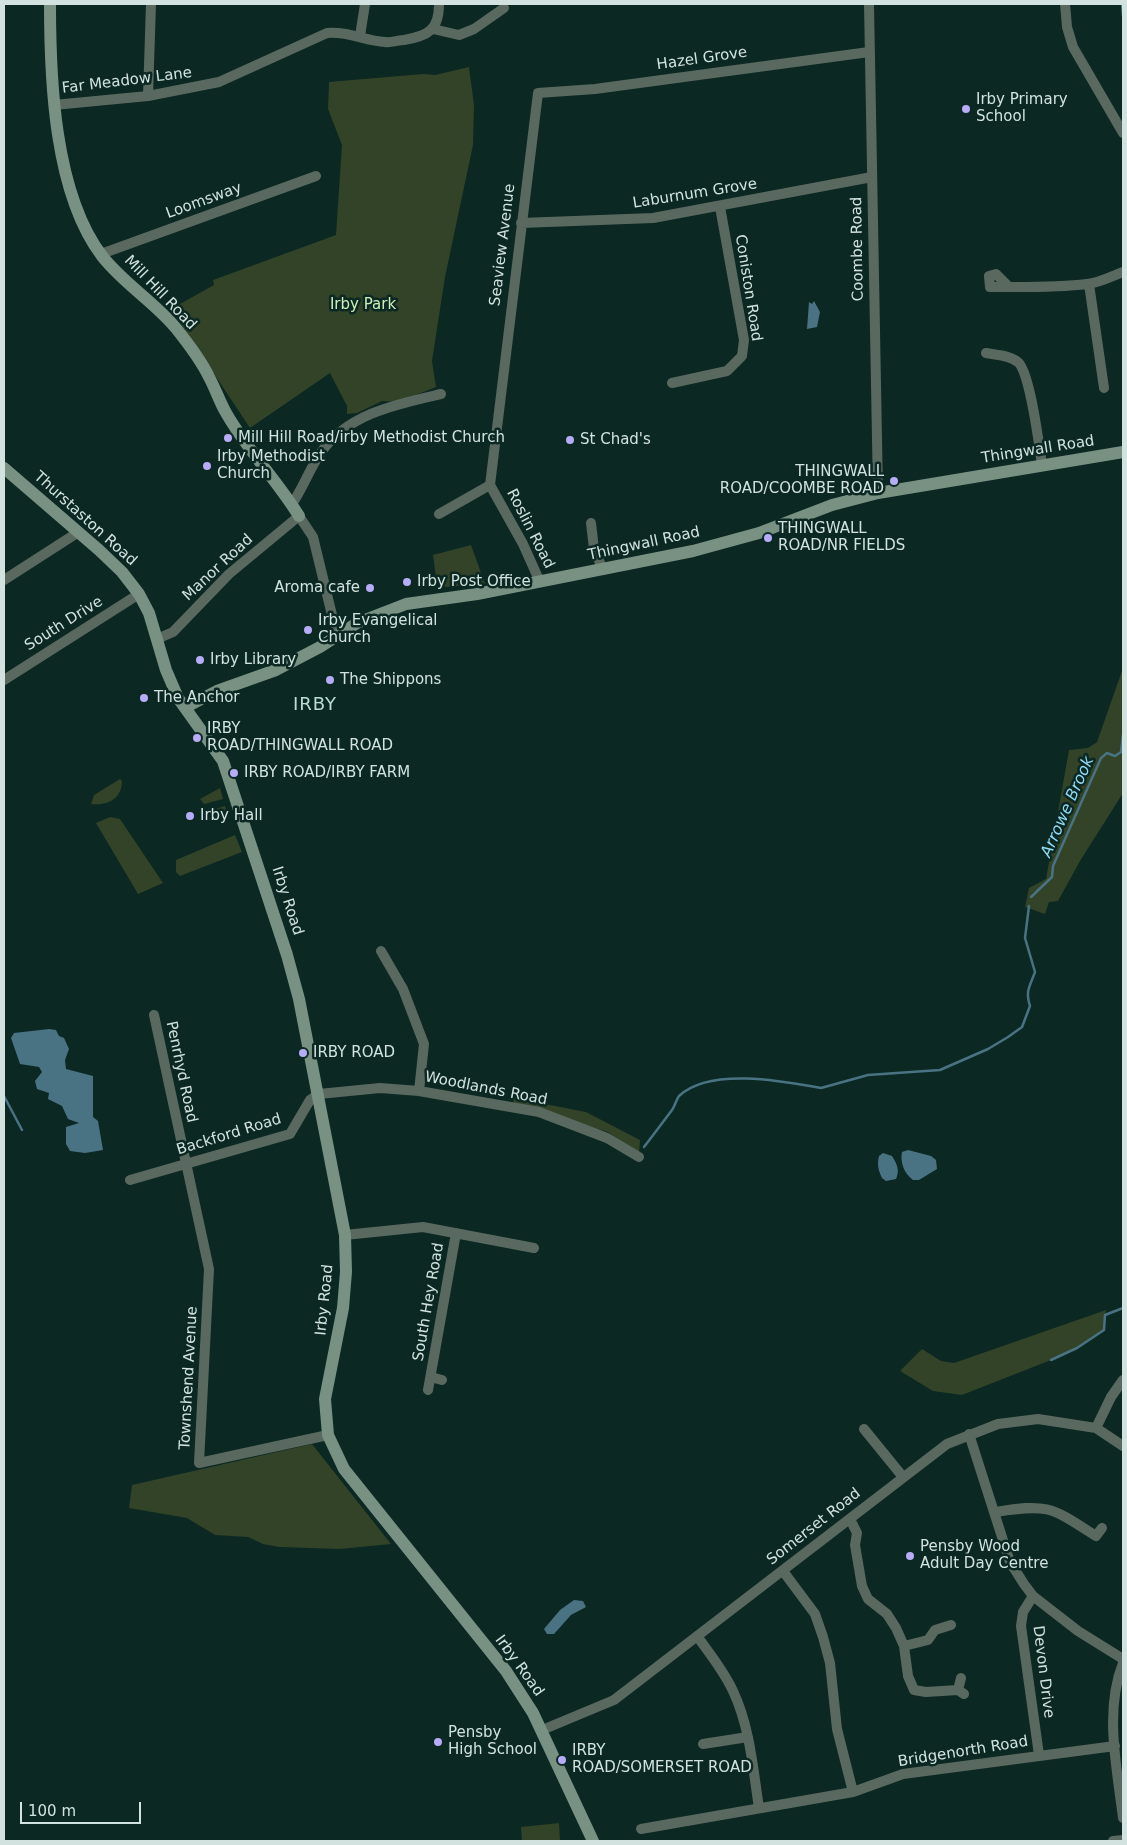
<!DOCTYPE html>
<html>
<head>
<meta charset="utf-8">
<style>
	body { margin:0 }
	#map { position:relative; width:1127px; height:1845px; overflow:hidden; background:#0b2823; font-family:"DejaVu Sans",sans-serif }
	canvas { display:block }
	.frame { position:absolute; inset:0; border:5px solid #d2e2de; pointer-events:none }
	.scale { position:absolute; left:20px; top:1802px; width:121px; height:22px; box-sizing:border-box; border:2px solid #d2e2de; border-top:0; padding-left:6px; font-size:15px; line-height:18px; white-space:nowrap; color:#d2e2de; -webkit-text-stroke:4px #0b2823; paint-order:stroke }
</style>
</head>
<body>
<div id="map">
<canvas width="1127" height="1845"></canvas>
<div class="frame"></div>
<div class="scale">100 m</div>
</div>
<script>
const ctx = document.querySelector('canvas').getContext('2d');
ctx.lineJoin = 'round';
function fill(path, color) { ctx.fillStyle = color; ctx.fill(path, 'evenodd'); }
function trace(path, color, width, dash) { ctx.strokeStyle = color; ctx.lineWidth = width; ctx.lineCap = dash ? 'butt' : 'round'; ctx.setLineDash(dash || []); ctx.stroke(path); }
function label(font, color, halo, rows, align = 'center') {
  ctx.font = font + ' "DejaVu Sans",sans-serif'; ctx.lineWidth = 5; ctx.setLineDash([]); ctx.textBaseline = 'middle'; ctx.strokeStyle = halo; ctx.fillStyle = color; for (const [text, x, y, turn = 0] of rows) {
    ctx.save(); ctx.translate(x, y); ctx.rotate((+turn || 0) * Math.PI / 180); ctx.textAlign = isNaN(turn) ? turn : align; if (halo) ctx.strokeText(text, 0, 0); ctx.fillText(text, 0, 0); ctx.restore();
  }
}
const green = new Path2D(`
	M469,67L474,105L473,145L445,277L432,361L436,387L398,402L382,401L357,413L347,414V406L330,373L250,428L171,309L214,285L213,280L336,235L342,145L328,109L329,82L423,74L435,75Z
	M471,545L485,584L446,587L437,585L433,555Z
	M1123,668V793L1080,861L1058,901L1049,902L1045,914L1025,907L1029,888L1046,879L1069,750L1088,748L1097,742Z
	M120,779L122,781C122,799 107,806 91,804L94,795Z
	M220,788L223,799L204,804L200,799Z
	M225,806L229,818L207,819L206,812Z
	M110,817L120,819L163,883L138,894L96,823Z
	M235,835L242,852L180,876L176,872V860Z
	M514,1098L586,1112L640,1140L639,1155L608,1132L513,1104Z
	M1106,1310L1104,1330L1077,1348L1051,1360L962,1395L933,1391L900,1371L922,1349L941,1361L954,1363Z
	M312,1444L391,1544L340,1549L279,1547L263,1544L248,1537L215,1535L187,1518L129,1508L132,1485Z
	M559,1823L560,1841H522L521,1827Z`);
const water = new Path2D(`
	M814,301L820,312L817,327L807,329L809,302L812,304Z
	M49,1029L56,1030L59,1036L64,1038L69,1049L65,1060L66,1069L93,1076V1117L98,1121L103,1150L85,1153L70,1151L66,1144V1127L79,1123L68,1119L62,1106L48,1099L49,1093L37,1089L35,1081L42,1072L39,1067L20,1064L11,1038L14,1033Z
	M908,1150L931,1156L936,1160L937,1169L919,1180H913C904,1173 900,1163 902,1152Z
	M883,1153L892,1156C897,1164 900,1170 896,1179L886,1181L882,1178C878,1170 877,1164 879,1156Z
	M574,1600L583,1601L586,1607L571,1615L554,1634H547L544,1629L560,1610Z`);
const stream = new Path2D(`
	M1122,4L1123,16
	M1031,897L1052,877L1053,866L1101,758L1107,753L1115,756L1121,752L1123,735
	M4,1096L22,1130
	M644,1147C654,1134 663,1122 672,1110C675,1106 676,1100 679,1096C709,1067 783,1081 821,1088L868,1075L940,1070L988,1049L1008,1037L1022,1027L1030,1006C1025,991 1030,986 1035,972L1025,938L1029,906
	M1051,1360L1077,1348L1104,1330L1105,1315L1123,1308`);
const street = new Path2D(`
	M869,4L878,493
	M1065,4L1067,27L1073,47L1123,133
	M433,29L459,35L474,29L504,8
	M360,36L365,4
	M148,96L151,4
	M54,105L148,96L219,82L327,33C348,31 365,41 385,42C391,43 398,40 404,40C428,36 439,30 439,4
	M521,223L653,218L872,177
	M101,254L316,176
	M1089,284L1104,388
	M1009,287L996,274L989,276L990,287C1022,287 1055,288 1087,284C1099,283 1112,276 1123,272
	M986,353C996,355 1011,355 1019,363C1031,378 1039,445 1042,465
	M672,383L727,371L742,356L744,340L720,207
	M292,504C303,488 309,470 320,454C346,414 397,404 441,394
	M439,514L490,485
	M591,523L594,549L603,570
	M4,580L77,533
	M540,582L523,544L490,485L538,93L595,89L869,52
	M157,639L173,632L229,574L299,516L313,537L332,615L339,636
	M4,680L139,594
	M381,951L403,989L424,1044L419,1091
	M154,1015L209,1269L199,1463L328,1435
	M130,1180L290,1134L310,1100L319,1094L380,1088L419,1091L539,1112L607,1138L639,1157
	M345,1235L423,1227L534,1248
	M431,1377L442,1380
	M428,1390L456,1233
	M1096,1428L1111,1397L1123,1380
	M864,1429L903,1477
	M969,1434L1010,1562L1024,1584L1033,1596L1078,1631L1123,1659
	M996,1512C1049,1503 1052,1508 1096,1536L1102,1528
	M850,1519L857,1533L855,1545L862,1586L868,1599L887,1614L896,1628L904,1646L908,1676L914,1690L926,1692L958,1690
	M783,1571L815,1614L823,1637L830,1663L837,1729L853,1792
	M1033,1596L1023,1612L1021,1626L1039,1755
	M697,1636C710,1654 724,1671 733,1691C750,1727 753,1769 759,1808
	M904,1646L928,1640L935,1630L951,1625
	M1123,1663C1104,1711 1117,1768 1123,1818
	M961,1678L958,1690L964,1694
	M542,1730L614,1700L947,1444L998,1424L1038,1419L1096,1428L1123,1446
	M703,1744L748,1737
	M641,1829L853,1792L903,1774L1115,1746
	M1113,1841L1123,1840`);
const secondary = new Path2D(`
	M50,4C50,79 54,193 102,256C123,283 153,301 175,327C187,342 201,360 209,377C215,388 219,400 225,411C246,449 277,480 299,516
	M4,468L99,550L122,572L139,594L149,613L166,670L178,698L223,761L287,955L299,999L345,1235L346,1272L343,1308L325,1399L328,1435L344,1469L506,1671L533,1713L593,1841
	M186,707L217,691L276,670L320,647L357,623L406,604L477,594L693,551L759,533L832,505L878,493L1123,452`);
const markers = [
	[966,109,5,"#b6acf8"],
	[228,438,5,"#b6acf8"],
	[570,440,5,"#b6acf8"],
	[207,466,5,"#b6acf8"],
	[894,481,5,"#b6acf8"],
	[768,538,5,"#b6acf8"],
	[407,582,5,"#b6acf8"],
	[370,588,5,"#b6acf8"],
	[308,630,5,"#b6acf8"],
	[200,660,5,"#b6acf8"],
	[330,680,5,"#b6acf8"],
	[144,698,5,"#b6acf8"],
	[197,738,5,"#b6acf8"],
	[234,773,5,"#b6acf8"],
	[190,816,5,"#b6acf8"],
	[303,1053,5,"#b6acf8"],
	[910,1556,5,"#b6acf8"],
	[438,1742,5,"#b6acf8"],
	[562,1760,5,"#b6acf8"]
];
const streetNames = [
	["Hazel Grove",702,59,-8],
	["Far Meadow Lane",127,81,-7],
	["Laburnum Grove",695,194,-9],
	["Loomsway",204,201,-20],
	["Seaview Avenue",503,245,-83],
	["Coombe Road",858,249,-91],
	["Coniston Road",748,288,81],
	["Mill Hill Road",160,293,46],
	["Thingwall Road",1038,450,-9],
	["Thurstaston Road",85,519,42],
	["Roslin Road",530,529,63],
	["Thingwall Road",644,544,-12],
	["Manor Road",218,568,-43],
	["South Drive",64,624,-32],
	["Irby Road",287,901,72],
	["Penrhyd Road",181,1072,78],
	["Woodlands Road",486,1089,11],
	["Backford Road",229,1135,-17],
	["Irby Road",325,1300,-84],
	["South Hey Road",429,1302,-80],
	["Townshend Avenue",189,1378,-87],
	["Somerset Road",814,1527,-38],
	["Irby Road",519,1666,54],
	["Devon Drive",1043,1672,83],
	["Bridgenorth Road",963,1752,-9]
];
const poiNames = [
	["Irby Primary",976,100],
	["School",976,117],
	["Mill Hill Road/irby Methodist Church",238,438],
	["St Chad's",580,440],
	["Irby Methodist",217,457],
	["Church",217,474],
	["THINGWALL",884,472,"right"],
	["ROAD/COOMBE ROAD",884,489,"right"],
	["THINGWALL",778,529],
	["ROAD/NR FIELDS",778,546],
	["Irby Post Office",417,582],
	["Aroma cafe",360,588,"right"],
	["Irby Evangelical",318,621],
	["Church",318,638],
	["Irby Library",210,660],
	["The Shippons",340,680],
	["The Anchor",154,698],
	["IRBY",207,729],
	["ROAD/THINGWALL ROAD",207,746],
	["IRBY ROAD/IRBY FARM",244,773],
	["Irby Hall",200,816],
	["IRBY ROAD",313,1053],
	["Pensby Wood",920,1547],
	["Adult Day Centre",920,1564],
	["Pensby",448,1733],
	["High School",448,1750],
	["IRBY",572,1751],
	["ROAD/SOMERSET ROAD",572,1768]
];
const parkNames = [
	["Irby Park",363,305]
];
const waterNames = [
	["Arrowe Brook",1068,807,-66]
];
const quarterNames = [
	["IRBY",315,705]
];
fill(green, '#324328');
fill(water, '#497383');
trace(stream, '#497383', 2.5);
trace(street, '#5a695f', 10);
trace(secondary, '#799182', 12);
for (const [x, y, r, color] of markers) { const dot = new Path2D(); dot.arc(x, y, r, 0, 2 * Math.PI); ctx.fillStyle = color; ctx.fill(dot); trace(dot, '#0b2823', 2); }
label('15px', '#d2e2de', '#0b2823', streetNames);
label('15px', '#d2e2de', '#0b2823', poiNames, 'left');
label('15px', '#cdf1b9', '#0b2823', parkNames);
label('italic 16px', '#8fdaf5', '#0b2823', waterNames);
ctx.letterSpacing = '1px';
label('18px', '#bbdcd4', '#0b2823', quarterNames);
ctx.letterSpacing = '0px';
</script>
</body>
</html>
